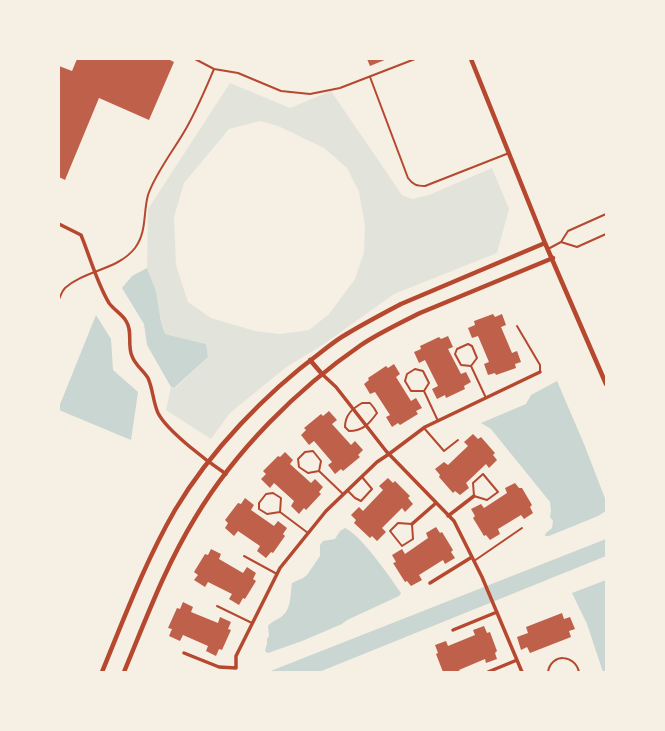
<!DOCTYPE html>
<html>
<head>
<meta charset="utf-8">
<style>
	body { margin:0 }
	#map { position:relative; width:665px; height:731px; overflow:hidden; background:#f6efe4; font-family:Lato,sans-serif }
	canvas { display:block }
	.frame { position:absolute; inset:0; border:60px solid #f6efe4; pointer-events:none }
</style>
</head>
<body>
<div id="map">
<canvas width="665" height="731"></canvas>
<div class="frame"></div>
</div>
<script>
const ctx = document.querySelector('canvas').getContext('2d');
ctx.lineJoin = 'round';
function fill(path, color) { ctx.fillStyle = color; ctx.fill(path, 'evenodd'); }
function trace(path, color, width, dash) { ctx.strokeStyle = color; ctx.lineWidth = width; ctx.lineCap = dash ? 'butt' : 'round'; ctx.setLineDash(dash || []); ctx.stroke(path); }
const green = new Path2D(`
	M230,83L290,108L331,91L402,195L412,199L429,195L492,168L509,209L497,253L394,294L324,344L285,368L230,413L211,439L166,410L171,387H176L208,357L206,344L165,334L161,322L156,291L147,268L148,209ZM260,121L278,126L324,148L347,168L359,192L365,226L364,252L355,279L329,314L309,330L280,334L255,331L211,318L188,302L176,265L174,217L184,183L229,129Z`);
const water = new Path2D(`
	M147,268L156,291L161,322L165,334L206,344L208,357L175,387H171L147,345L144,324L122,288L132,276Z
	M96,315L111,339L113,370L138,392L131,440L59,410V407Z
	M557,381L584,444L606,501V511L598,516L549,536H545L546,533L552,528L553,521L550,517L551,511L550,502L491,429L481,423L526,404L531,395Z
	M345,528C361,535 390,577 401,593L399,596L347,620L342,624L302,641L268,653L265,651L267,644V639L269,636L268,626C272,621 277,620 281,617C292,609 290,595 292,583L303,578L307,575L320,556V545L323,541L335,539L340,531Z
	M606,539V556L319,672H268Z
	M606,580V670L603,672L587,624L572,593Z`);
const building = new Path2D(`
	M77,59H168L174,62L149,120L99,98L65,180L59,177V66L72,71Z
	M367,59H387L370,66Z
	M493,314L495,317L502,314L506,325L501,327L512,353L517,351L521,362L515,364L516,368L496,375L495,373L488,375L484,364L489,362L478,336L472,338L468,328L475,325L474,321Z
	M448,336L453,347L448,349L461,374L466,372L471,382L464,386L465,389L446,398L445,395L437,399L432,389L438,386L425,360L419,363L414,352L421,349L420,346L439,337L441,339Z
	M394,364L400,374L396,377L411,401L416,398L422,408L416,411L418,414L400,425L398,423L392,427L386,417L390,415L375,392L370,394L364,384L369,380L368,378L386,366L388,368Z
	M329,411L337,420L332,424L351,445L355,441L363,450L358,455L360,457L343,471L341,469L335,474L328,465L332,462L314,441L309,445L301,435L306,430L304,428L321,414L323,416Z
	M473,434L478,439L481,437L495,453L493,455L497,460L489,468L486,464L466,483L469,488L460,495L455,491L453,493L439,477L440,475L435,469L444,462L448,465L468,446L464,442Z
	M285,452L293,460L290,464L311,483L315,479L323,487L319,492L321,494L306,510L304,508L299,514L291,506L294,501L274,483L270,488L261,479L266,474L263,471L278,456L280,457Z
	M388,478L393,483L395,481L410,496L408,498L413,504L405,512L402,508L382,528L386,532L377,541L372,536L370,538L354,523L356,520L351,515L359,507L363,511L383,490L379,486Z
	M515,483L519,488H522L532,505L530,507L533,513L524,519L521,515L498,529L500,534L490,540L486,535L484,536L473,518L475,516L471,509L481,504L484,508L507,493L505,488Z
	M245,498L254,505L251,510L274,526L278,521L287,528L283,534L285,536L273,553L271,552L266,558L257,551L260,546L238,531L234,536L225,528L228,523L225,520L238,503L241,504Z
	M436,527L440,533L442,532L453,550L451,552L455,558L445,564L443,560L419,575L422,580L411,586L407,581L405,582L393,563L396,562L392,555L402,549L405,554L428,538L426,533Z
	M211,549L221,554L219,559L243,573L247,567L256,573L253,579L256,581L245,599L243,598L239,605L229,599L232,594L208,582L205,587L194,580L198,575L194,572L205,554L208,555Z
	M183,602L193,607L191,612L218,623L220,617L231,622L228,629L231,630L222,650L219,649L216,656L206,651L208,646L183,635L180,641L169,636L172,629L168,628L177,608L180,609Z
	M562,613L564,619L570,617L575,629L569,631L571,637L530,653L527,647L521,650L517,637L528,633L526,627Z
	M484,626L487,633L490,632L497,651L495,653L497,659L486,663L485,659L459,670L460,672H443L436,654L438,653L435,645L446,641L448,646L475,635L473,630Z`);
const service = new Path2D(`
	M195,59L214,69
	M370,77L408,178C413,185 417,186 425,186L509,153
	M561,242L577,247L606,234
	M548,249L561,242L568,231L606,214
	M59,299C61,295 62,291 65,288C85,270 118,270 135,248C147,232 143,213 148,195C155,174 173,151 184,132C196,112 205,90 214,69L238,73L281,91L310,94L340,88L415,59
	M517,326L540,365V372
	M471,366L477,358L472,346L468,344L457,349L455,354L461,365L471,366L486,398
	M424,391L429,383L423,371L415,369L407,374L405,381L411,391H424L438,421
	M362,403H370L374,408L377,413C369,424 363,431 349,431L345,427C345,415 352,409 362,403Z
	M424,428L444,451L458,440
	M313,451L321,461L319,471L308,473L299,467L298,459L305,452Z
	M319,471L343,494
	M483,474L498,492L487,500L474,496L473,483Z
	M347,490L355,498L361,501L372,489L362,477
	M280,512L281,498L273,493L266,494L259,503V509L267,514L280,512L308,533
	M398,523L412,524L413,539L402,546L390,531Z
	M244,556L277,574
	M474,561L522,528
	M217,606L252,623
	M548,672C551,653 575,654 579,672`);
const minor = new Path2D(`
	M59,224L81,235C90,257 97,283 109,303C114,310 122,314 126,321C133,331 127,345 132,356C135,365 143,370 148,378C153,389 153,402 158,413C167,431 208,462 226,474
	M322,374L336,387L386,451L454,521L482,577L522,672
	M448,516L474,496
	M412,524L436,503
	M430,583L472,557
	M453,630L497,612
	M184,653L219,667L236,668V656L280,568L326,511L377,462L389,454L425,427L540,372
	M488,672L517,660`);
const tertiary = new Path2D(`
	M471,59L545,243L606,384
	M310,360L322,374
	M102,672C125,616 145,562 175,510C210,451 266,393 320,353C328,347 336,340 345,335C363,324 382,314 401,304L545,243
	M124,672C146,619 165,567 195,518C235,451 297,389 361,345C379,333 400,323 420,313L553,258`);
fill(green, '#e2e4dc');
fill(water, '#c9d6d2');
fill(building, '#bf614a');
trace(service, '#b5482f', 2);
trace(minor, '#b5482f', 3.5);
trace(tertiary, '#b5482f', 4.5);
</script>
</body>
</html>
